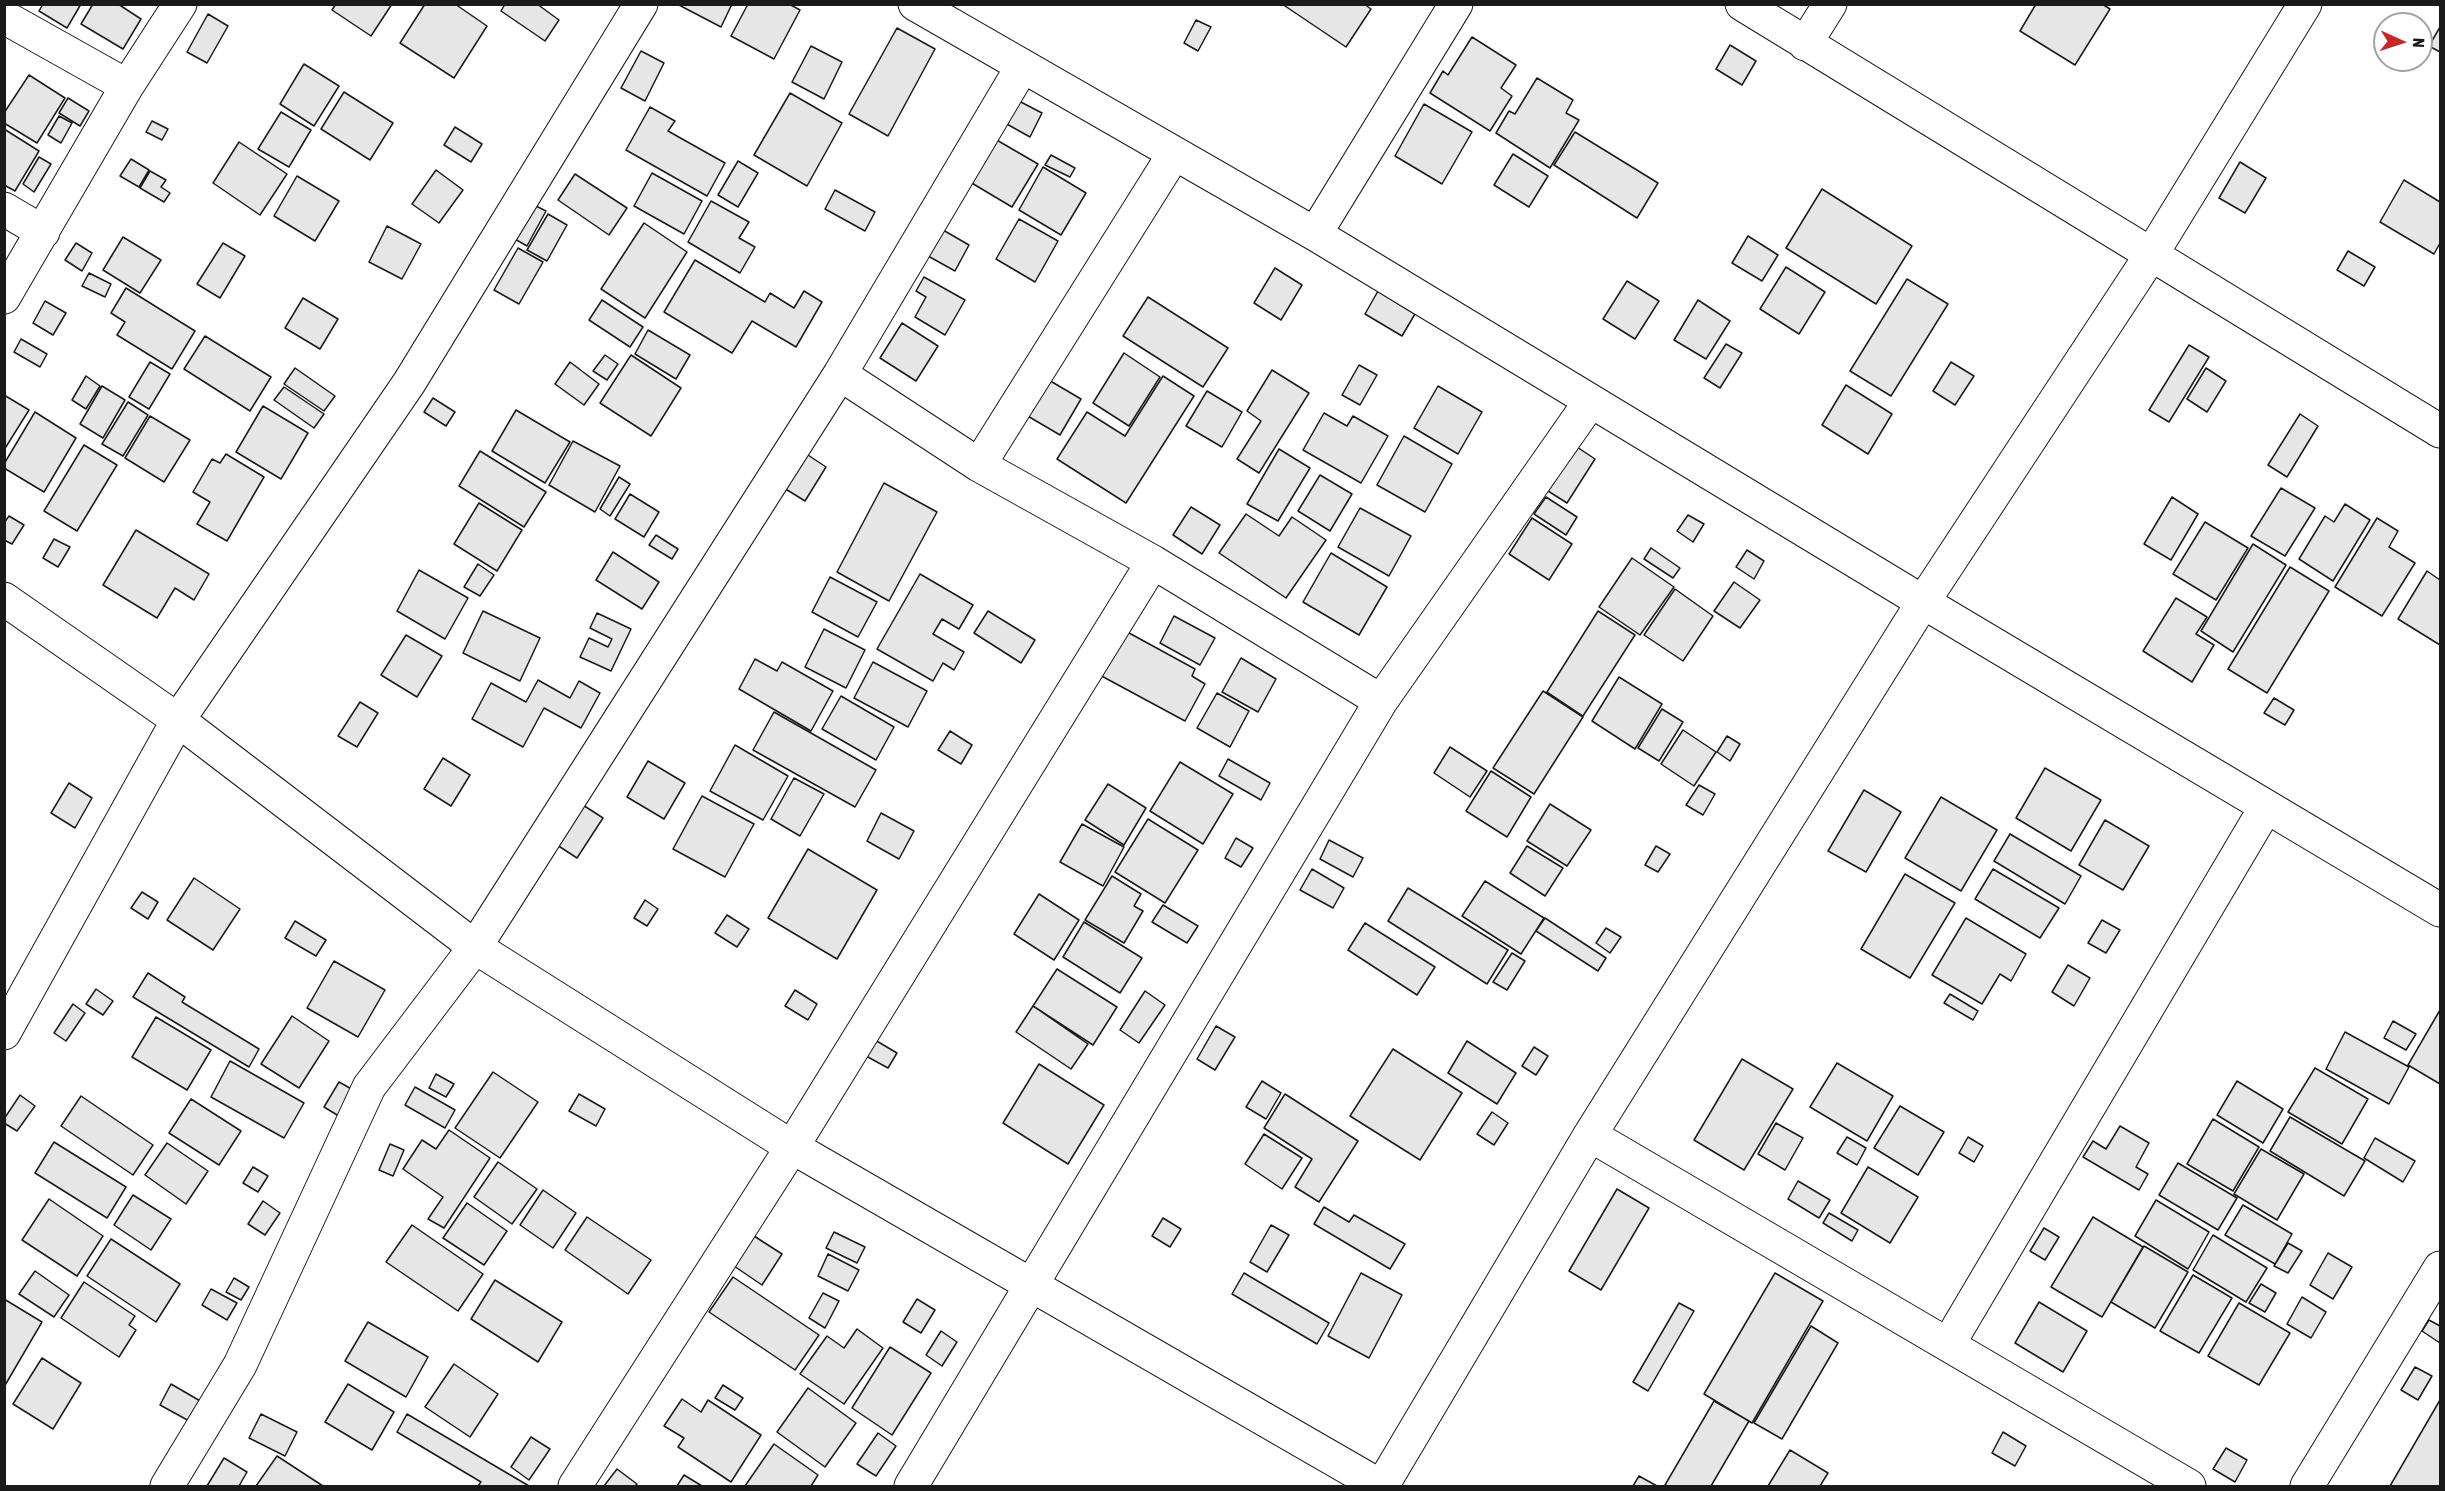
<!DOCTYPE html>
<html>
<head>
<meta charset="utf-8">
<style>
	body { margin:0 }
	#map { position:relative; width:2445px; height:1491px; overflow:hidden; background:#fff; font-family:"Asap Condensed",sans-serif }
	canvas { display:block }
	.frame { position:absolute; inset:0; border:6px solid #1a1a1a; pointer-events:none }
	.north { position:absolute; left:2373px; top:12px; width:60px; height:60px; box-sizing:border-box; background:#fff; border:2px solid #a3a3a3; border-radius:50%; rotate:93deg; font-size:16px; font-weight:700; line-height:24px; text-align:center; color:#1a1a1a }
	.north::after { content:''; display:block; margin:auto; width:21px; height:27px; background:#c62828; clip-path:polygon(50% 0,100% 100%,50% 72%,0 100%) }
</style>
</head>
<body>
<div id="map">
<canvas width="2445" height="1491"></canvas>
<div class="frame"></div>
<div class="north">N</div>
</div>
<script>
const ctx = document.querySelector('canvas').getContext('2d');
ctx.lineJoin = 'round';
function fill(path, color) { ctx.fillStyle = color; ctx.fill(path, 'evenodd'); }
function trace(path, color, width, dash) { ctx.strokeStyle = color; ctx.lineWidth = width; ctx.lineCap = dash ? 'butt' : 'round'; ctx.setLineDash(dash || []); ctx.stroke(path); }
const building = new Path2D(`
	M43,4H81L67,28L39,11Z
	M93,4H118L141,19L123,49L81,24Z
	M336,4H392L371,36L332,10Z
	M425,4H455L487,26L454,78L400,43Z
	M505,4H537L559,20L545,41L501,11Z
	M677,4H732L721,27Z
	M748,4H789L800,10L774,59L731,36Z
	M1282,4H1364L1371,9L1346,47Z
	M2036,4H2102L2110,9L2075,65L2020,31Z
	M208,14L228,26L207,63L187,52Z
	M1196,20L1211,27L1198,51L1184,43Z
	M2440,27V52L2429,46Z
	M897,28L935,49L888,136L849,114Z
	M1472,37L1516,65L1501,88L1512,96L1490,131L1430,93L1443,71L1448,75Z
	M1730,45L1756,61L1742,85L1716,69Z
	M811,46L842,62L824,99L792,82Z
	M641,51L664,63L645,101L621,88Z
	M304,64L339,86L314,126L280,104Z
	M29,75L65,98L37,143L4,123V113Z
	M1537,78L1573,100L1566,113L1579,120L1550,168L1496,133L1509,111L1515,114Z
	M344,92L393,123L370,160L321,129Z
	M790,93L842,123L807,186L754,155Z
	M68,98L89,111L80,126L59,113Z
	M1017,100L1042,113L1030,137L1005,123Z
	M1424,104L1472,132L1442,184L1395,156Z
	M650,107L675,121L668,131L725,163L707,196L626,150Z
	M281,112L311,130L289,167L258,149Z
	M59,116L72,123L61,143L48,135Z
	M152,121L168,129L162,140L146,132Z
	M455,127L482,144L471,162L444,145Z
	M4,129L39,151L15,191L4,185Z
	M1575,132L1658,183L1637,218L1554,165Z
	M995,139L1038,164L1012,207L970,182Z
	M239,142L287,174L260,215L213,183Z
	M1513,154L1548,176L1529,207L1494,185Z
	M1051,155L1075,168L1070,177L1045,165Z
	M39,157L51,164L34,192L23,184Z
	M131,159L149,170L139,187L120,176Z
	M738,161L758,173L738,207L718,195Z
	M2240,162L2266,178L2245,213L2219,198Z
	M1043,167L1086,193L1061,235L1019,210Z
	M436,170L463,190L439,223L412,204Z
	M150,171L166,180L161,187L170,193L164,202L140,188Z
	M652,173L702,201L684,234L634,206Z
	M575,174L627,208L609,235L558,200Z
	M297,176L339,201L315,241L274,216Z
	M2404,180L2440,202V243L2434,254L2380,222Z
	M1822,189L1912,246L1876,304L1786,248Z
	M835,190L875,212L865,231L825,209Z
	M711,201L749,222L739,238L755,247L740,273L688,242Z
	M532,204L546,211L527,246L513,238Z
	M548,214L567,225L547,261L527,250Z
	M1019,219L1058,241L1035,282L996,259Z
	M644,223L687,252L645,318L601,289Z
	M387,226L421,244L402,279L369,262Z
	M943,230L969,245L955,271L928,256Z
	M1748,236L1778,255L1762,281L1732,263Z
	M123,237L161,260L140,293L103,270Z
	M76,243L92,253L82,271L65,260Z
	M223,243L245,256L220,298L197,284Z
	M518,248L543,262L519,304L494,290Z
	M2348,251L2375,267L2364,286L2337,270Z
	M695,260L765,302L770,293L794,308L804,291L822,302L796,347L752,321L732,353L664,312Z
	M1786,267L1825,292L1799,334L1760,309Z
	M1275,268L1302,285L1281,320L1254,303Z
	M89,273L111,284L105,297L82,286Z
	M924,277L965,300L945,335L915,317L926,297L916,291Z
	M1907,279L1948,304L1891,396L1850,371Z
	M1627,281L1659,301L1635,339L1603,319Z
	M126,288L195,331L172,369L117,335L125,322L111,313Z
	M1378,291L1415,314L1402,336L1365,314Z
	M1148,297L1228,348L1203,387L1123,336Z
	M303,298L338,319L320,349L285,328Z
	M602,300L643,327L630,347L589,320Z
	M1698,300L1730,321L1706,359L1674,340Z
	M45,301L66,313L53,335L33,323Z
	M902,323L938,346L916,381L880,358Z
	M648,330L690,355L676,379L635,354Z
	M205,336L271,377L250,411L184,369Z
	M21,339L47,354L40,367L14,352Z
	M1726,344L1742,353L1720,388L1704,378Z
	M2189,345L2209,357L2169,422L2149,410Z
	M1124,353L1160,377L1129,426L1093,403Z
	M605,355L618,364L607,380L593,371Z
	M631,355L681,388L651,436L600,403Z
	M150,362L170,374L149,409L129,397Z
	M570,362L599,384L584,405L555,384Z
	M1951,362L1974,376L1955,405L1933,391Z
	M1359,365L1377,375L1360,405L1342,395Z
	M295,368L335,396L324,411L284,384Z
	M2206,368L2226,381L2207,412L2187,399Z
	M1272,370L1309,393L1259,473L1237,459L1261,421L1247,411Z
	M86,376L100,386L86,409L72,400Z
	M1163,376L1194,396L1126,503L1057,459L1087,412L1125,436Z
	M1047,379L1081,399L1060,435L1026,415Z
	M1846,385L1892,414L1868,454L1822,425Z
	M102,386L125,400L103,438L80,424Z
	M1438,386L1482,412L1458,454L1414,428Z
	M284,387L324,414L314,428L274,400Z
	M1207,391L1242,412L1222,447L1186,426Z
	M4,395L29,410L4,450Z
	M433,398L455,412L446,426L424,412Z
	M128,402L148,415L123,456L102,444Z
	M263,406L308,433L281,479L236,452Z
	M516,410L570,442L545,483L492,451Z
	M35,412L76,438L44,492L4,468V464Z
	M1324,413L1347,426L1353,416L1388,436L1361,483L1303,450Z
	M2300,414L2318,426L2287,477L2268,465Z
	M150,416L190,440L164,482L125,458Z
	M1404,436L1452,464L1425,512L1377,485Z
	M573,441L620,466L595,512L549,485Z
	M84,445L117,465L77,531L44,511Z
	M1577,447L1595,459L1567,503L1548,491Z
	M1279,449L1310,468L1278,521L1247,504Z
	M480,451L546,492L524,527L459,486Z
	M805,453L826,467L805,501L784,488Z
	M226,454L264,477L227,541L197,524L210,502L193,492L212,459L220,463Z
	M1320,475L1352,494L1330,531L1298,511Z
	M619,477L630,484L610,516L600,509Z
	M884,483L937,512L889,601L837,572Z
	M2281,488L2315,508L2285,556L2251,536Z
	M630,494L659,512L644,537L615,519Z
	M1546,497L1577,517L1566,535L1534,514Z
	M2172,497L2198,514L2171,560L2144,544Z
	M479,503L522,530L497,571L454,544Z
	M2345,504L2370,520L2333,581L2299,559L2325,516L2334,522Z
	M1191,507L1220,525L1202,554L1173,535Z
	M1360,508L1411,536L1389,576L1338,547Z
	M1246,514L1279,536L1292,517L1326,540L1286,598L1219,553Z
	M1688,515L1704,524L1693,542L1677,531Z
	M9,516L24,525L12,544L4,540V523Z
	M1532,518L1572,544L1549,580L1509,554Z
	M2377,518L2398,531L2389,547L2415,563L2382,616L2335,587Z
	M2205,522L2248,548L2216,600L2173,574Z
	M136,530L209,574L194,600L175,588L157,618L103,585Z
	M656,535L678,549L672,559L649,545Z
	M54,539L70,547L58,567L43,558Z
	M2253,544L2286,565L2233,652L2201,631Z
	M1651,548L1680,568L1673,578L1644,559Z
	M1747,550L1764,561L1754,579L1736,567Z
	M613,552L659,582L642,609L596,580Z
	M1331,553L1387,587L1359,635L1303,602Z
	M1632,558L1674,587L1640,635L1599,607Z
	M478,564L494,575L480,596L464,587Z
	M2290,567L2329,591L2267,693L2228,669Z
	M419,570L468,598L445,639L397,611Z
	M2427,571L2440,580V645L2398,619Z
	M920,574L973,605L959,629L942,619L933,634L964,652L954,670L943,663L933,681L877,649Z
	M830,577L877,602L858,637L812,612Z
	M1734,582L1760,600L1740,628L1714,611Z
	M1675,589L1713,616L1683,661L1644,635Z
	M2176,598L2207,617L2196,634L2214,645L2192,682L2143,651Z
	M483,611L540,638L520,681L463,653Z
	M988,611L1035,640L1021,663L974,633Z
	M1598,611L1635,635L1583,716L1547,692Z
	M597,613L631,629L611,671L580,657L589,638L608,647L612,639L590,628Z
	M1174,616L1215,638L1200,665L1160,643Z
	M1120,628L1195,669L1192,676L1205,684L1185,721L1096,673Z
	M824,629L865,650L846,688L805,667Z
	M406,635L442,656L417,697L381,675Z
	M1241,658L1276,679L1258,712L1222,692Z
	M755,659L777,671L782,662L833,691L811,731L739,689Z
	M873,662L927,691L908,727L854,698Z
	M1619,677L1662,704L1635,749L1592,721Z
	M538,680L570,698L579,681L600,693L581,728L544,708L523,747L472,719L491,683L526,702Z
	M1543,691L1583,717L1534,794L1493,768Z
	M1217,693L1249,711L1230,747L1197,728Z
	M841,696L894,727L876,760L822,729Z
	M2274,698L2294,710L2285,725L2264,713Z
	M360,702L378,713L357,747L338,736Z
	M1662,709L1683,722L1659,761L1638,748Z
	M774,712L876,770L855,807L753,750Z
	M1683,730L1716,752L1694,786L1661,764Z
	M950,731L972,745L961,764L938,750Z
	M1727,736L1740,744L1730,761L1717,752Z
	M735,745L788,776L763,820L710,791Z
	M1450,747L1487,771L1470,797L1434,773Z
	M443,758L470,775L451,806L424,789Z
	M1228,759L1270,783L1261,800L1219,776Z
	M648,761L685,783L664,819L627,797Z
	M1180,762L1233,794L1203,844L1150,811Z
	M2045,768L2101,800L2071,851L2016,818Z
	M1491,771L1531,797L1507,837L1466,811Z
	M794,778L824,794L800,836L771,819Z
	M69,783L92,798L75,828L51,813Z
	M1108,784L1146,808L1124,845L1085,820Z
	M1699,785L1715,794L1703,815L1686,805Z
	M1864,790L1901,812L1866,872L1828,851Z
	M702,796L754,824L725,877L673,849Z
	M1941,797L1997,830L1961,891L1905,858Z
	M1550,804L1591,830L1567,866L1527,841Z
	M583,805L603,818L577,858L557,845Z
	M881,813L914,831L899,859L867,841Z
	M1148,819L1198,850L1165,903L1115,872Z
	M2105,820L2149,846L2123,890L2079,865Z
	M1082,824L1124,847L1103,886L1060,862Z
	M2010,834L2081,876L2065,904L1994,861Z
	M1236,838L1253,848L1241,867L1225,858Z
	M1329,840L1363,858L1353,877L1320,859Z
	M1527,846L1563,868L1545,896L1510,873Z
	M1656,846L1670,854L1658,872L1645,865Z
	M808,849L877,890L837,959L768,918Z
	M1312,869L1344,888L1333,908L1300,890Z
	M1993,869L2059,908L2040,938L1975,899Z
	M1905,874L1955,903L1910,978L1861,949Z
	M1112,876L1141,894L1134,906L1143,911L1124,943L1085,920Z
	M194,878L240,909L213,950L167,920Z
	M1485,881L1544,918L1521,954L1462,916Z
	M1408,888L1508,950L1487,984L1388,921Z
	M142,892L158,902L148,919L131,908Z
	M1039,894L1079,920L1054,960L1014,934Z
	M645,900L658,909L647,926L634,918Z
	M1163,905L1198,926L1187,943L1152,922Z
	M727,915L749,929L737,947L715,933Z
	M1545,918L1606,958L1598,971L1536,931Z
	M1966,918L2026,954L2011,981L2000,974L1982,1004L1932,975Z
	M2102,920L2120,930L2106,953L2088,943Z
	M295,921L326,940L316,956L285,938Z
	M1084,922L1142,958L1120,993L1063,957Z
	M1365,923L1435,967L1417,995L1348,950Z
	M1606,928L1621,937L1610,953L1596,943Z
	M1512,953L1525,961L1507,990L1493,982Z
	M334,961L385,990L358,1037L307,1008Z
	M2068,965L2090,978L2074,1006L2052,992Z
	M1057,969L1117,1007L1093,1045L1033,1006Z
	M148,973L185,997L182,1002L259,1049L249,1067L133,997Z
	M96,989L113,1001L103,1015L86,1004Z
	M795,990L817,1004L808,1020L785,1006Z
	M1145,991L1165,1005L1139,1043L1120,1030Z
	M1950,994L1978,1011L1973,1020L1944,1003Z
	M73,1004L85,1013L66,1041L54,1033Z
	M1033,1006L1088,1044L1071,1069L1016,1032Z
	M2440,1010V1084L2408,1065Z
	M292,1016L329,1041L299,1088L261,1064Z
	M156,1017L211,1050L187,1090L132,1057Z
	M2393,1021L2416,1034L2406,1050L2384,1038Z
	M1216,1026L1235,1037L1215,1070L1197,1059Z
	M2345,1032L2409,1067L2389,1104L2326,1069Z
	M875,1040L897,1053L888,1068L866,1056Z
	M1467,1041L1516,1073L1497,1104L1448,1073Z
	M1534,1047L1548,1056L1536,1075L1522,1066Z
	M1393,1049L1462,1093L1420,1160L1350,1116Z
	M1742,1059L1793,1089L1744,1170L1694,1140Z
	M230,1061L304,1103L284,1138L211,1097Z
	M1837,1063L1893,1096L1867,1141L1810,1107Z
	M1039,1064L1104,1105L1068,1164L1003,1123Z
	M2315,1068L2368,1099L2342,1144L2288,1112Z
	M493,1072L538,1102L500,1158L455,1128Z
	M436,1074L454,1084L446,1097L429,1088Z
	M1262,1081L1281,1093L1266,1119L1246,1107Z
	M2237,1081L2283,1109L2263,1143L2217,1115Z
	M339,1082L357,1092L342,1118L324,1107Z
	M415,1087L455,1110L445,1128L405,1105Z
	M579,1094L605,1109L596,1126L569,1111Z
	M1285,1094L1358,1141L1319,1202L1295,1187L1312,1159L1264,1128Z
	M20,1095L35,1106L17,1131L4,1123V1119Z
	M81,1096L153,1145L133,1175L61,1126Z
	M191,1099L241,1131L219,1165L169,1133Z
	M1900,1106L1944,1132L1918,1175L1874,1148Z
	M1492,1112L1508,1123L1494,1145L1477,1134Z
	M2290,1117L2365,1161L2344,1196L2270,1151Z
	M2213,1119L2259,1147L2233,1191L2187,1164Z
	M1776,1123L1803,1138L1785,1170L1758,1154Z
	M2120,1126L2149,1143L2136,1167L2148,1174L2139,1190L2083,1157L2093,1141L2106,1149Z
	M449,1130L490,1158L444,1228L428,1219L443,1197L403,1169L422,1140L436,1149Z
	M1264,1134L1302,1158L1282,1189L1245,1164Z
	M1847,1137L1866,1148L1857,1165L1837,1153Z
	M1968,1137L1983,1146L1974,1162L1959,1153Z
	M2375,1138L2415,1161L2403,1182L2364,1158Z
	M54,1142L126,1187L107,1218L35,1173Z
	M167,1143L208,1171L186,1204L145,1175Z
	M390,1144L404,1150L393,1176L379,1170Z
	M2261,1149L2304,1174L2277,1220L2234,1194Z
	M498,1162L537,1189L512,1224L474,1197Z
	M2178,1163L2237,1198L2218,1230L2159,1195Z
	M253,1167L268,1176L258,1192L243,1183Z
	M1868,1167L1918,1197L1890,1243L1841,1213Z
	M1798,1181L1830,1200L1819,1218L1788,1199Z
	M1617,1189L1649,1208L1601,1290L1569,1271Z
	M543,1190L576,1213L553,1248L520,1225Z
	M133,1195L171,1219L151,1250L114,1225Z
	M49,1199L103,1236L77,1276L22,1240Z
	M2156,1200L2209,1232L2188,1269L2135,1236Z
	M263,1201L280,1213L265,1235L248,1224Z
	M467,1203L507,1231L484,1265L443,1238Z
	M2243,1205L2292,1234L2275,1264L2225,1235Z
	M1324,1207L1349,1222L1354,1215L1405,1244L1390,1269L1314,1224Z
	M1829,1213L1858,1230L1852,1241L1823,1223Z
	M587,1217L651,1260L628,1294L565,1250Z
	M2093,1217L2143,1247L2102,1317L2051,1287Z
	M1163,1218L1181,1229L1170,1247L1152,1236Z
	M412,1225L483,1274L458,1311L386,1262Z
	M1271,1225L1289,1235L1267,1272L1250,1262Z
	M2044,1228L2059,1237L2045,1260L2030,1251Z
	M834,1232L865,1247L857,1263L826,1248Z
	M2213,1235L2267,1268L2246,1302L2193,1270Z
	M754,1236L782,1254L762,1285L734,1266Z
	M111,1239L180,1284L156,1322L87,1276Z
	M2288,1243L2302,1251L2288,1273L2274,1266Z
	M2144,1246L2188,1272L2155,1328L2111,1302Z
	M2328,1253L2352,1267L2333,1299L2310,1285Z
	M828,1254L859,1270L848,1291L818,1276Z
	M35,1271L69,1295L54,1317L19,1294Z
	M1244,1273L1329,1323L1317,1344L1232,1294Z
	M1361,1273L1402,1295L1369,1358L1328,1336Z
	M1775,1273L1823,1301L1752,1423L1704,1394Z
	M2193,1275L2232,1298L2199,1353L2160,1331Z
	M733,1277L819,1335L795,1370L709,1312Z
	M234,1278L249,1287L241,1300L226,1292Z
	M495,1280L562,1322L538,1362L471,1319Z
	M84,1282L135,1316L129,1325L136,1330L119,1357L61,1318Z
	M2261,1284L2276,1293L2265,1312L2249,1303Z
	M211,1289L237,1303L227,1320L202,1305Z
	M823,1293L839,1301L825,1328L809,1318Z
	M2302,1297L2326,1312L2311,1338L2287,1324Z
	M4,1299L42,1322L4,1387Z
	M917,1299L935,1310L921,1333L903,1322Z
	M2039,1302L2087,1331L2063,1372L2015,1343Z
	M1679,1303L1694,1311L1648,1391L1633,1382Z
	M2239,1303L2290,1333L2259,1385L2208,1356Z
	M2429,1320L2440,1326V1343L2422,1331Z
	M368,1322L428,1357L406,1397L345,1361Z
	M1811,1326L1838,1343L1782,1439L1754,1423Z
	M857,1329L883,1348L844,1404L800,1374L827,1336L844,1348Z
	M941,1331L957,1342L942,1366L926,1355Z
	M890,1347L931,1373L892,1435L852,1408Z
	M42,1358L81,1383L53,1429L13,1404Z
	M454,1364L498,1394L470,1437L425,1407Z
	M2415,1367L2432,1376L2418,1400L2401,1390Z
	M171,1384L202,1402L191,1422L160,1405Z
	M348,1384L394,1412L372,1450L325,1422Z
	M723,1385L743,1398L735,1410L715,1398Z
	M808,1388L856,1423L825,1467L777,1432Z
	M682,1399L701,1412L708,1400L761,1435L731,1482L678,1447L684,1438L664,1426Z
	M2440,1400V1486H2390Z
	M1714,1401L1749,1421L1711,1486H1668L1665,1485Z
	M261,1414L297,1432L285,1456L249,1438Z
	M407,1414L529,1486H478L481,1482L397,1432Z
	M2003,1432L2026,1446L2015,1466L1992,1453Z
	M878,1433L896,1446L876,1476L857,1464Z
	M531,1437L550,1449L529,1480L511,1467Z
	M774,1444L818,1475L811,1486H745Z
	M2226,1448L2247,1460L2235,1482L2213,1469Z
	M1790,1450L1828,1473L1820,1486H1768Z
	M277,1456L323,1486H256Z
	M224,1458L247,1472L239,1486H207Z
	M617,1469L637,1484L635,1486H604Z
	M684,1475L702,1486H677Z
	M1639,1476L1657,1486H1633Z`);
const minor = new Path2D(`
	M915,4L1315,234L1923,602L2440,910
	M1742,4L2440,431
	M4,17L127,86
	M1805,44L1830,4
	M4,209L43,232
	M1315,234L1456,4
	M4,297L127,86L180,4
	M840,374L979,465L1153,562L1381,701
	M979,465L1174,154
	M4,599L178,720L475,947L792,1147L1380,1486
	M4,1033L178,720L409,383L641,4
	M1590,1135L2189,1486
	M1949,1343L2266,807
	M167,1486L240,1365L369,1087L475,947L840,374L1022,67
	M575,1486L792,1147L1153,562
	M911,1486L1381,701L1590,402
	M1382,1486L1590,1135L1923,602L2151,255L2305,4
	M2307,1486L2440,1268`);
fill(building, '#e6e6e6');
trace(building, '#1a1a1a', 1.5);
trace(minor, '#1a1a1a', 35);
trace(minor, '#fff', 33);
</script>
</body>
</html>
